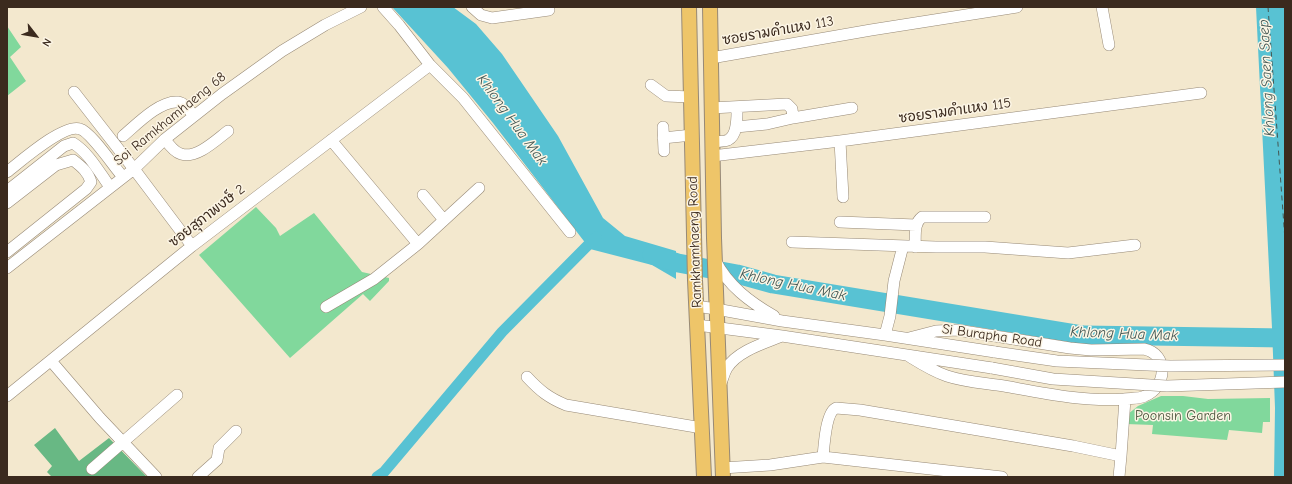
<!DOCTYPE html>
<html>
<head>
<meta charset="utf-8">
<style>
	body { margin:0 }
	#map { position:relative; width:1292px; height:484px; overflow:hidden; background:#f3e8ce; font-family:"Comic Neue",sans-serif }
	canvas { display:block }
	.frame { position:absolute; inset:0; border:8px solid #3b2a1e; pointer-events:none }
	.north { position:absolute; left:16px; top:16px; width:40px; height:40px; -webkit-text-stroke:3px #fcf5e5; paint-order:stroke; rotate:121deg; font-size:11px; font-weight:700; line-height:16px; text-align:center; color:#3b2a1e }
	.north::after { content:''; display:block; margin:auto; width:14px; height:18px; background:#3b2a1e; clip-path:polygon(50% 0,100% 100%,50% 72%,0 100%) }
</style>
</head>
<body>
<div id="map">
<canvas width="1292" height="484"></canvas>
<div class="frame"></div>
<div class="north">N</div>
</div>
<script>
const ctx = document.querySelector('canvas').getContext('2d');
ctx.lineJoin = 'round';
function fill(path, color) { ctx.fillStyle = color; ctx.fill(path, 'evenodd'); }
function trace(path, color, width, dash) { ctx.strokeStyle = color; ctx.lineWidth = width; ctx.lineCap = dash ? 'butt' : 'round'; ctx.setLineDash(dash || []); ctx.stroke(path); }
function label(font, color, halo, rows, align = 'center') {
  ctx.font = font + ' "Comic Neue","Playpen Sans Thai",sans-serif'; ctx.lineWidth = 3; ctx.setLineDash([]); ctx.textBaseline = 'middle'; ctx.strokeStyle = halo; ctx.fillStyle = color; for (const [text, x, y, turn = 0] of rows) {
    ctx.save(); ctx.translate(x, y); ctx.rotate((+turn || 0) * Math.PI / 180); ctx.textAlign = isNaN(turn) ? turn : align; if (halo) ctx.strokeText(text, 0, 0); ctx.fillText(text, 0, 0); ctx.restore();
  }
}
const green = new Path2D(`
	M7,26L21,47L10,57L26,81L7,96Z
	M256,207L276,228L280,236L314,213L362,272L389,278V281L370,301L363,294L290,358L199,255Z
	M1161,396H1183L1208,399L1270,398V422H1263L1262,433L1229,430L1227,440L1152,434L1153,425L1126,424L1128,414L1138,406Z`);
const forest = new Path2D(`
	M55,428L79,461L109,438L147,477H52L47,472L52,466L34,445Z`);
const water = new Path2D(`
	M392,7H453L476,24L502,54L558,136L603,218L625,236L676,251V279L652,265L590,249L493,123L448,68Z
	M1256,7H1285V477H1274L1275,408L1272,328Z`);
const canal = new Path2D(`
	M377,477L384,472L502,332L596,237`);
const river = new Path2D(`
	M652,255L678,263L737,274L773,284L1083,335L1285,338`);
const ferry = new Path2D(`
	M1268,7L1285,240`);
const minor = new Path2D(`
	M383,7L399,25L430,65L463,98L570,232
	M472,7L481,15L492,18L549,10
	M1102,7L1109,45
	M711,58L871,30L1017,7
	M651,85L666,96L691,97
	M74,92L134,169L192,246
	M711,108L787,104L792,109L793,118
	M663,127L664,151
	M736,127L767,124L793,118L852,108
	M123,136C136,125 160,100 178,102C185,103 190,111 194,116
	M663,138L692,135
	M165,139C169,145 174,152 181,154C197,159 216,140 228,131
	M840,141L843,197
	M712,142C717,141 723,142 728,140C738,135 737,117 737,107
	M712,156L840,141L1201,93
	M7,172C20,162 64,123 80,129C91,132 114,167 123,177
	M7,191L64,146L73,143C89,153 99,172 110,187
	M423,195L444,220
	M7,203L56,165L73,160C82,167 88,172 91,182L86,189L7,252
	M840,222L916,225
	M792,242L936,247H985L1068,253L1135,245
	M418,244L479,188
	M915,247C916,236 913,224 922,217H985
	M715,260C728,286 750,302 774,316
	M7,268L134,169L165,139L222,94L282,51L325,25L361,7
	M696,306L716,309L782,321L885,335L995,352
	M326,307L374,279L418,244L331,140
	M697,325L782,336L992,368
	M885,335L890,316L894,281L903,246
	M907,355C920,363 932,371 947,376C965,382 985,383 1004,386C1043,393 1084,402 1124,399C1131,398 1139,399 1145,396C1167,387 1169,354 1144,349L1091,350L1070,348L957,330L936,331L909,338
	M51,361L100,418L156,477
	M527,377C540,391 549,398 566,405L702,428
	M721,383C723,378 724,373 727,368C737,351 765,343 782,336
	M7,396L192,246L430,65
	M1121,456L1125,399
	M823,457C824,446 826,412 836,408L860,410L1073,446L1121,456L1119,477
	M722,468L770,465L823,457L1002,477
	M92,469L177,395
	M198,477L217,460L219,448L236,431`);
const major = new Path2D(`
	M689,7L695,280L704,477
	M710,7L714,238L723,477`);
const minorBridge = new Path2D(`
	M995,352L1057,361L1170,366L1285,365
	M992,368L1053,379L1167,386L1285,382`);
const streetNames = [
	["ซอยรามคำแหง 113",778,31,-10],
	["ซอยรามคำแหง 115",955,111,-8],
	["Soi Ramkhamhaeng 68",170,119,-39],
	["ซอยสุภาพงษ์ 2",207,216,-38],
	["Ramkhamhaeng Road",695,242,-92],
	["Si Burapha Road",992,336,8]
];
const parkNames = [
	["Poonsin Garden",1183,416]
];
const waterNames = [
	["Khlong Saen Saep",1267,78,-93],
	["Khlong Hua Mak",512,120,54],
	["Khlong Hua Mak",793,285,12],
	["Khlong Hua Mak",1124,334,2]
];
fill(green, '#81d89c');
fill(forest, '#68b884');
fill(water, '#58c2d3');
trace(canal, '#58c2d3', 11);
trace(river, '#58c2d3', 19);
trace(ferry, '#445854', 1, [5, 4]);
trace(minor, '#978976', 12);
trace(major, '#978976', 16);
trace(minor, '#fff', 11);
trace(major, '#eec569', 14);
trace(minorBridge, '#978976', 12, []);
trace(minorBridge, '#fff', 11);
label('14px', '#3b2a1e', '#fcf5e5', streetNames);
label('14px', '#4c563e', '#fcf5e5', parkNames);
label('italic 15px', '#445854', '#fcf5e5', waterNames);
</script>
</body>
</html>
